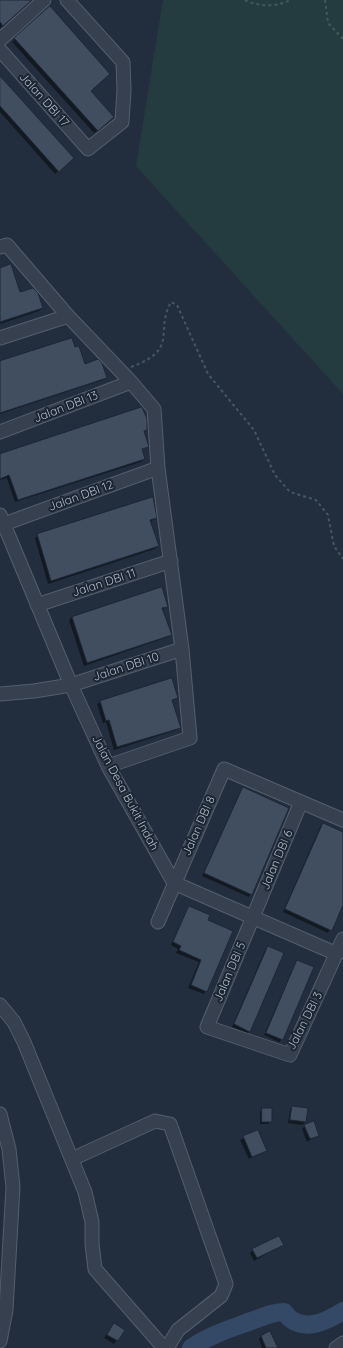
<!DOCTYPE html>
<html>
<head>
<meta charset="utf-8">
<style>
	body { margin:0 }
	canvas { display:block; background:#222e3e }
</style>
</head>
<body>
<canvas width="343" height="1348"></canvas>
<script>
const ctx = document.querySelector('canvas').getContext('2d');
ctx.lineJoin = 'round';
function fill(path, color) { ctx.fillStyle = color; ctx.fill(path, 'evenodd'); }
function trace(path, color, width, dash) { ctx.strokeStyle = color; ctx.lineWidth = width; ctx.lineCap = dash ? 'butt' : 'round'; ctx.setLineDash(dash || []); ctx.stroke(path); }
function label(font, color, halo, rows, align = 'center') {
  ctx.font = font + ' Quicksand,sans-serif'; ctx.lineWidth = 4; ctx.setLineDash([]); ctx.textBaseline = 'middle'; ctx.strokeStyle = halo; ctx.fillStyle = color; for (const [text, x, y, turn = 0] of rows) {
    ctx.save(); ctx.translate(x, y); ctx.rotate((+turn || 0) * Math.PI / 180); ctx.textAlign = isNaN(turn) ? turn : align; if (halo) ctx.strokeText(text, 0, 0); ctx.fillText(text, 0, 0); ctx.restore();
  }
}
const green = new Path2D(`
	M163,0H343V394L136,166Z`);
const shadow = new Path2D(`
	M0,0H31L0,28Z
	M50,7L90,92L113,118L94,133L12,42Z
	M0,78L72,158L55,174L0,112Z
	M0,269L19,293L42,308L39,311L0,324Z
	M0,362L85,365L106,377L103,380L0,414Z
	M146,430L143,433L147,446L141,450L144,459L141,462L15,502L7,478L0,480V455Z
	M156,518L150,522L158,546L155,549L48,584L35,538L38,535Z
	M167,606L162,610L170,634L168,637L84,666L69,620L72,617Z
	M171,679L177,698L172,701L180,727L177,730L114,750L106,722L103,723L97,704L100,702Z
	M243,788L251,894L249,897L202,876Z
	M323,824L343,833V903L328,933L283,912L320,827Z
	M189,907L207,921L206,991L204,994L188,988L199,962L176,953L178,949L171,945Z
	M268,948L250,1031L247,1034L232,1027L265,950Z
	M297,962L282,1039L279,1042L264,1035L295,964Z
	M292,1107L307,1109L305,1122L302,1125L288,1123L290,1110Z
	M263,1109L271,1121L268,1124H260V1112Z
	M305,1126L318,1135L307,1142L302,1129Z
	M258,1131L266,1150L249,1159L240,1140Z
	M283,1245L254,1261L250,1253L253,1250Z
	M114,1324L123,1330L114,1344L104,1338Z
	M261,1336L277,1348H262L259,1339Z`);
const river = new Path2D(`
	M191,1348C209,1335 230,1329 251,1321C263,1317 272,1312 284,1312C300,1334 324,1323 343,1311`);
const building = new Path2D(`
	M0,0H32L3,26L0,22Z
	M50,6L110,74L91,91L114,117L98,131L14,38Z
	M0,76L74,158L59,172L0,106Z
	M11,264L20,292L33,288L38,293L43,308L0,322V268Z
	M72,338L75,347L79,346L85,364L98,359L102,363L107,378L0,413V361Z
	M142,407L147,419V430L144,431L149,447L142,449L145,459L18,500L9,475L0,479V454Z
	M153,497L157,518L150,520L159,546L51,581L37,534Z
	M162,587L168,607L162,608L172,635L87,663L72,617Z
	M172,678L178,698L172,700L181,728L117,747L109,720L106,721L100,701Z
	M243,787L289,808L252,895L204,873Z
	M323,823L343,832V905L332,931L285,909Z
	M189,906L210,915L208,920L233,931L207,992L191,985L201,960L179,950L181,946L173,942Z
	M268,946L284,953L250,1032L234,1024Z
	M297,960L314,967L283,1040L266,1033Z
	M292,1106L308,1108L306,1122L290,1120Z
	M262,1108H272V1122H262Z
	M314,1121L319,1136L310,1139L304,1125Z
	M258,1130L267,1151L252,1157L243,1136Z
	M279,1236L284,1245L257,1258L252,1249Z
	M114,1323L125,1330L118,1341L107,1335Z
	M270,1331L278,1348H266L261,1336Z`);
const path = new Path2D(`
	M245,0C258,7 278,7 290,0
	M325,0L328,23L343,39
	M131,367C180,349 154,333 171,302L177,305L208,374L254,430L275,475L290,492L316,500L328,515L334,546L343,559`);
const minor = new Path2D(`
	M0,40L44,0
	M0,50L88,149L122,122L124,90L123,62L67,0
	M0,247L7,245L68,316L131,382L154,409L158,468L182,649L190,738L108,766
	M0,338L68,316
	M0,432L131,382
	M0,515L71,685L108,766L174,883L337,954
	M4,524L158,468
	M37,605L171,561
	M0,694L34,691L71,685L182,649
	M301,802L207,1027L290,1055L343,939
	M158,922L224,769L343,820
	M0,1005L14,1022L24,1042L85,1192L92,1222V1244L95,1269L164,1348
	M0,1114L9,1149L13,1187L6,1310L0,1341
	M72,1159L155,1121L170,1124L226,1284L221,1296L178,1330L167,1348
	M336,1348L343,1343`);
const streetNames = [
	["Jalan DBI 17",44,100,48],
	["Jalan DBI 13",66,407,-21],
	["Jalan DBI 12",81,496,-20],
	["Jalan DBI 11",104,583,-18],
	["Jalan DBI 10",126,667,-18],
	["Jalan Desa Bukit Indah",125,793,62],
	["Jalan DBI 8",199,826,-66],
	["Jalan DBI 6",277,860,-67],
	["Jalan DBI 5",230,972,-67],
	["Jalan DBI 3",305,1021,-63]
];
fill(green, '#243c3f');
fill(shadow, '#0007');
trace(river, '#344966', 18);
fill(building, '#404e60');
trace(building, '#1d2735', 1);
trace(minor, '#545e6c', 15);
trace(path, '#42595c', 2, [3, 3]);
trace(minor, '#36404e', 13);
label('12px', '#b1bbc9', '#1b2532', streetNames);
</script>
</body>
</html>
